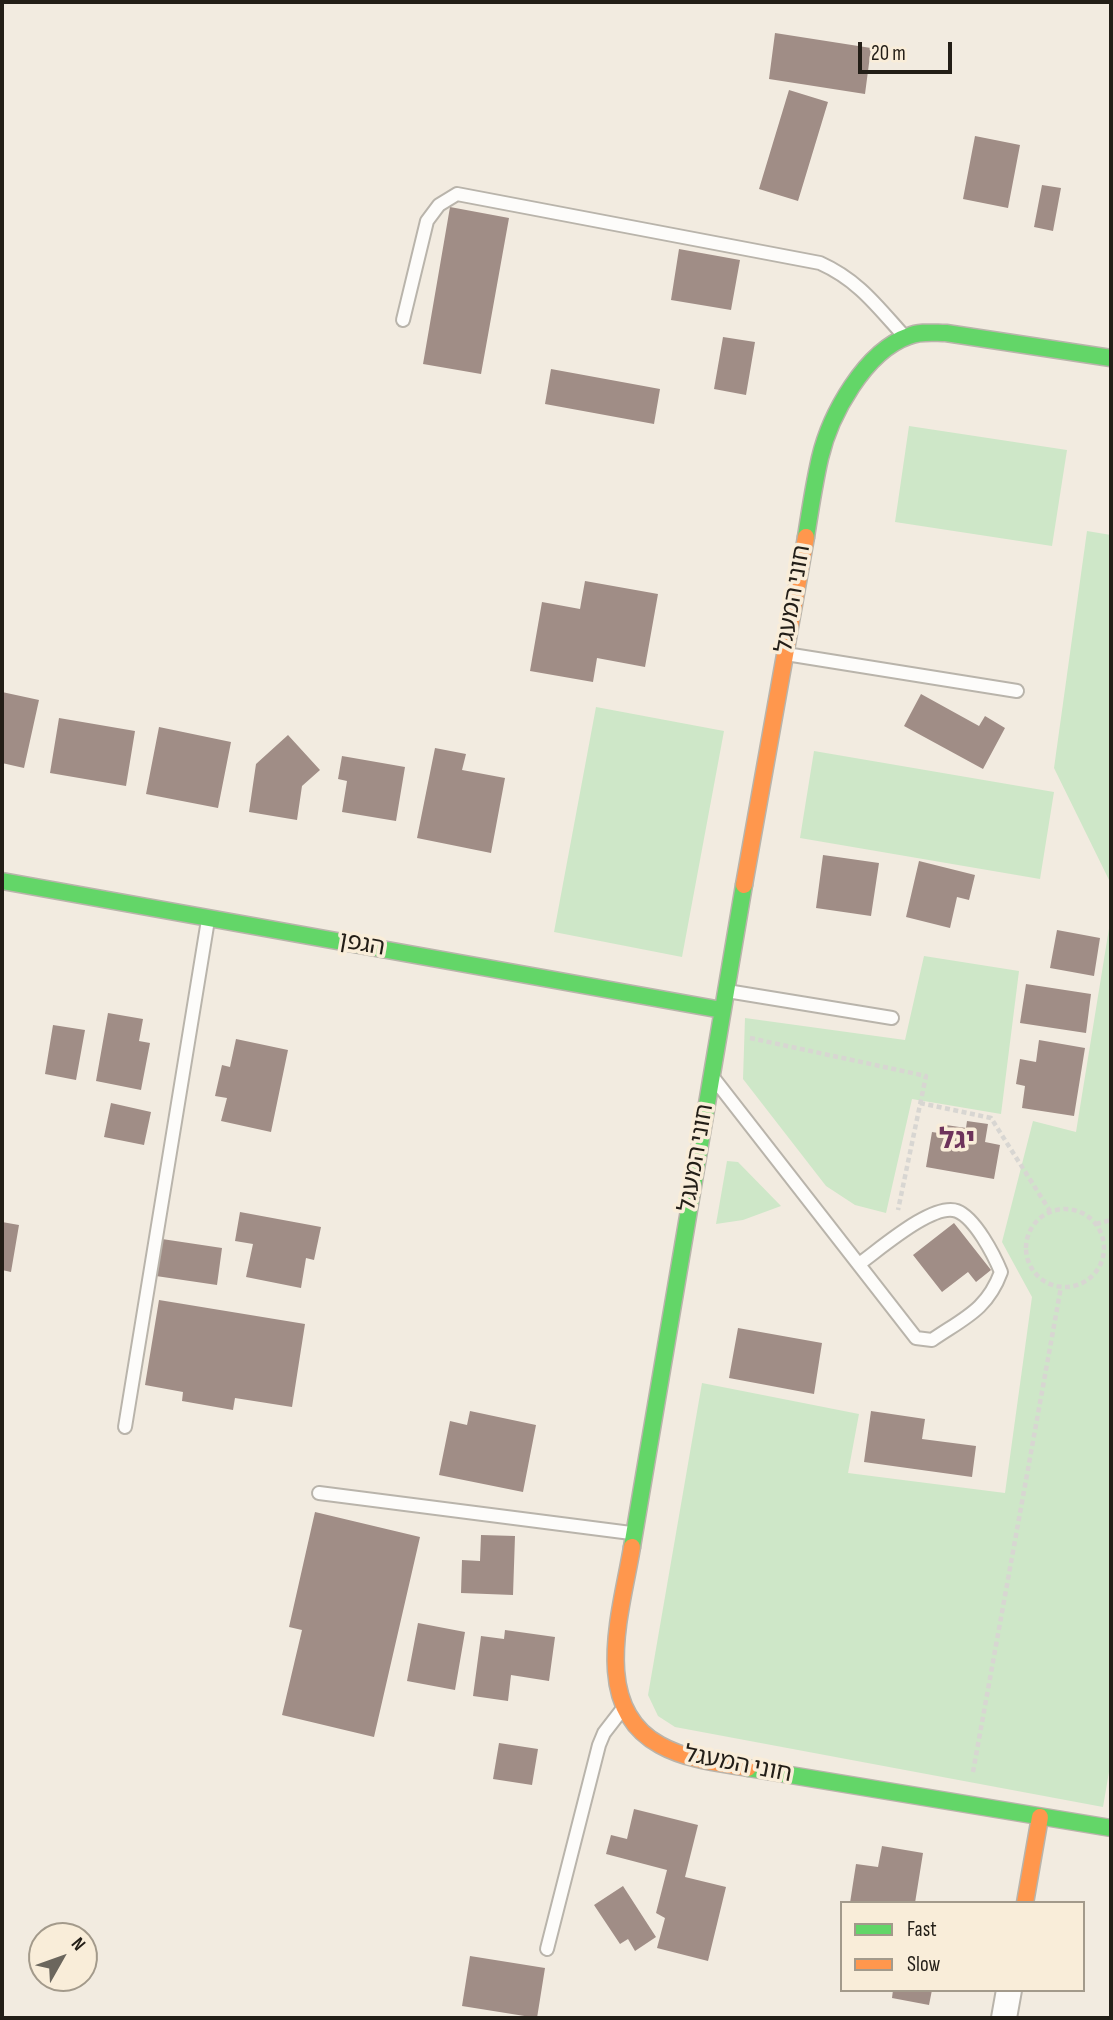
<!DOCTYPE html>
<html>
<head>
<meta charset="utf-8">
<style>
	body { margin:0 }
	#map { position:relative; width:1113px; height:2020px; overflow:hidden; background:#f2ebe0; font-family:"Sofia Sans Condensed",sans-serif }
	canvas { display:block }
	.frame { position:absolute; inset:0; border:4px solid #231e17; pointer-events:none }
	.legend { position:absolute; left:840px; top:1901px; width:245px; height:91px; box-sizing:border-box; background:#f9edd9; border:2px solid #a39a8b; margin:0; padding:9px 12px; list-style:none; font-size:21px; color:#231e17 }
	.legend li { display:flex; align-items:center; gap:14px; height:35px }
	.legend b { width:35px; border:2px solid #a39a8b }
	.north { position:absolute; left:28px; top:1922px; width:70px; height:70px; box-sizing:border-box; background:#f9edd9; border:2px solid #a39a8b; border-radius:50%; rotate:50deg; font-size:19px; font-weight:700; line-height:28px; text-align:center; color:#231e17 }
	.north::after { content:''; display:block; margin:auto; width:24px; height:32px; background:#6b665d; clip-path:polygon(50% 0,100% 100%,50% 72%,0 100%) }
	.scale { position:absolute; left:858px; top:42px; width:94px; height:32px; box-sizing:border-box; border:4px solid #231e17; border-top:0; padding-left:9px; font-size:21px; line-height:24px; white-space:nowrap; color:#231e17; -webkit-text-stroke:5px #f9edd9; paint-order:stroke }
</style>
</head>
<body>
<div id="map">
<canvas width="1113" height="2020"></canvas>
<div class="frame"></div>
<ul class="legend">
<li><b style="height:9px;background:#63d668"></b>Fast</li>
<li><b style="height:9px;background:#ff974d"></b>Slow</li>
</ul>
<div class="north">N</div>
<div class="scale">20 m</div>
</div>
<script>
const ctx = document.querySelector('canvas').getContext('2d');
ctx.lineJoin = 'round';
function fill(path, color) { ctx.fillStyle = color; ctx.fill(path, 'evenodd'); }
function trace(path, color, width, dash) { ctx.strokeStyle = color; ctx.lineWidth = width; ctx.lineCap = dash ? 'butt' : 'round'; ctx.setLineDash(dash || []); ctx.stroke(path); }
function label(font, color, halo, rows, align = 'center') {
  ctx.font = font + ' "Sofia Sans Condensed","Noto Sans Hebrew",sans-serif'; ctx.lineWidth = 7; ctx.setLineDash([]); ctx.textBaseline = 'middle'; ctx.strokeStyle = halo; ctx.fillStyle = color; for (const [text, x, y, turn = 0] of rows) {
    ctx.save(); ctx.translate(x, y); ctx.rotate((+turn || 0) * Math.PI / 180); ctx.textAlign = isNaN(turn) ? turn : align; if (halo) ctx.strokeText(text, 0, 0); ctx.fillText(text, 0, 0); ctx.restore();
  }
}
const green = new Path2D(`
	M909,426L1067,450L1052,546L895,522Z
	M1087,531L1111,535V884L1054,768Z
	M596,707L724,731L682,957L554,932Z
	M814,751L1054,792L1040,879L800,838Z
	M1111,916V1760L1103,1807L675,1727L658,1716L648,1695L702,1383L859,1414L848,1473L1005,1493L1032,1297L1002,1242L1033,1121L1076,1132Z
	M924,956L1019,971L1001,1114L912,1099L886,1213L855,1205L826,1186L743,1079L745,1018L905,1040Z
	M727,1161L738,1162L781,1206L743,1220L716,1224Z`);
const building = new Path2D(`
	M775,33L871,48L865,94L769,79Z
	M789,90L828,102L798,201L759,189Z
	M975,136L1020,145L1008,208L963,199Z
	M1042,185L1061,188L1053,231L1034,227Z
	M450,207L509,218L481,374L423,364Z
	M679,249L740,260L731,310L671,300Z
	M723,337L755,342L746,395L714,389Z
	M551,369L660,389L654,424L545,404Z
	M585,581L658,594L645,667L597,658L593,682L530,671L542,602L580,609Z
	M2,692L39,700L24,768L2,763Z
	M921,694L979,726L985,716L1005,728L983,769L904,726Z
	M59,718L135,731L126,786L50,773Z
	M159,727L231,742L218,808L146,794Z
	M288,735L320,770L302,786L297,820L249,812L256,764Z
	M435,748L466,754L462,770L505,778L491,853L417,838Z
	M342,756L405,767L396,821L342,812L347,781L338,779Z
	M823,855L879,863L871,916L816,908Z
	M919,861L975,875L969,900L957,897L950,928L906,917Z
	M1057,930L1100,938L1094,976L1050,968Z
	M1026,984L1091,994L1086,1033L1020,1023Z
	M108,1013L143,1019L139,1041L150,1043L141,1090L96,1081Z
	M53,1025L85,1030L76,1080L45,1074Z
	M236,1039L288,1050L271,1132L221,1121L227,1098L215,1096L222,1065L230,1067Z
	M1039,1040L1085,1048L1074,1116L1022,1108L1025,1086L1016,1084L1020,1059L1036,1062Z
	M111,1103L151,1112L144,1145L104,1137Z
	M967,1121L988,1124L985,1142L1000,1145L994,1179L926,1167L932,1132L945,1134L946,1125L966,1128Z
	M240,1212L321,1227L314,1260L306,1258L301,1288L246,1277L253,1244L235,1241Z
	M2,1222L19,1225L11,1272L2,1270Z
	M954,1223L991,1270L976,1282L968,1272L942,1292L913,1255Z
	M162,1239L222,1248L217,1285L156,1276Z
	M159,1300L305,1324L292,1407L235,1398L233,1410L182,1401L183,1392L145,1385Z
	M738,1328L822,1343L814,1394L729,1378Z
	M470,1411L536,1425L523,1492L439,1475L450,1421L467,1425Z
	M871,1411L925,1419L922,1439L976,1446L972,1477L864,1462Z
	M315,1512L420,1537L374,1737L282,1715L302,1630L289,1627Z
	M481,1535L515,1536L513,1595L461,1593L462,1560L480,1561Z
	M418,1623L465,1632L455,1690L407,1681Z
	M505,1630L555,1637L549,1681L511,1675L508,1701L473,1696L481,1636L504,1639Z
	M499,1743L538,1749L532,1785L493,1779Z
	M634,1809L698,1825L685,1877L726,1887L708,1961L657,1948L665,1918L656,1913L667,1870L606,1854L611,1835L627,1839Z
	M882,1846L923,1853L915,1903H850L856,1864L878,1867Z
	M623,1886L656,1937L635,1951L628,1939L620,1944L594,1905Z
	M470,1956L545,1968L537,2018L462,2006Z
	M893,1990H932L929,2005L892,1998Z`);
const path = new Path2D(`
	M750,1038L926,1076L898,1210
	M920,1103L991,1118L1050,1211
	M1026 1248a39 39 0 1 1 78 0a39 39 0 1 1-78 0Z
	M1096,1224L1111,1220
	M973,1772L1061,1287`);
const lane = new Path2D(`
	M403,320L427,221L439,205L457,194L820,263C858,280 877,306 904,336
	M786,654L1017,691
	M727,991L892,1018
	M715,1080L916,1338L932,1340C964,1318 987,1310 1001,1272C994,1255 975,1218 957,1211C933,1202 879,1250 859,1264
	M125,1427L208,920
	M319,1493L631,1533
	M547,1949L599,1745L604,1733L621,1711`);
const street = new Path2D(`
	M1004,2018L1009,1990`);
const fast = new Path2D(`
	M806,537C810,511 814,484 820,458C830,415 865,351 909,336C920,331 934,333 946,333L1111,358
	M2,881L722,1010
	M632,1547L744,885
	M748,1768L1111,1828`);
const slow = new Path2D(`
	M744,885L806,537
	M632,1547C622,1609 589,1707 660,1745C687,1760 719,1763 748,1768
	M1025,1903L1040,1817`);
const streetNames = [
	["חוני המעגל",794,599,-80],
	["הגפן",362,945,10],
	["חוני המעגל",697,1158,-80],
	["חוני המעגל",738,1765,11]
];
const quarterNames = [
	["יגל",957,1141]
];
fill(green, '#cee7c8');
fill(building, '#a08d86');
trace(lane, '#b9b4ab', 16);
trace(street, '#b9b4ab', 28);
trace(fast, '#b9b4ab', 19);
trace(slow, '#b9b4ab', 19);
trace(path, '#d8d6d2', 4.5, [5, 3.5]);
trace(lane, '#fdfcfa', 12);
trace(street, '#fdfcfa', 24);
trace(fast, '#63d668', 16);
trace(slow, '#ff974d', 16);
label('24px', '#231e17', '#f9edd9', streetNames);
label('bold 28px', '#6e335b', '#f9edd9', quarterNames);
</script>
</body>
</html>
